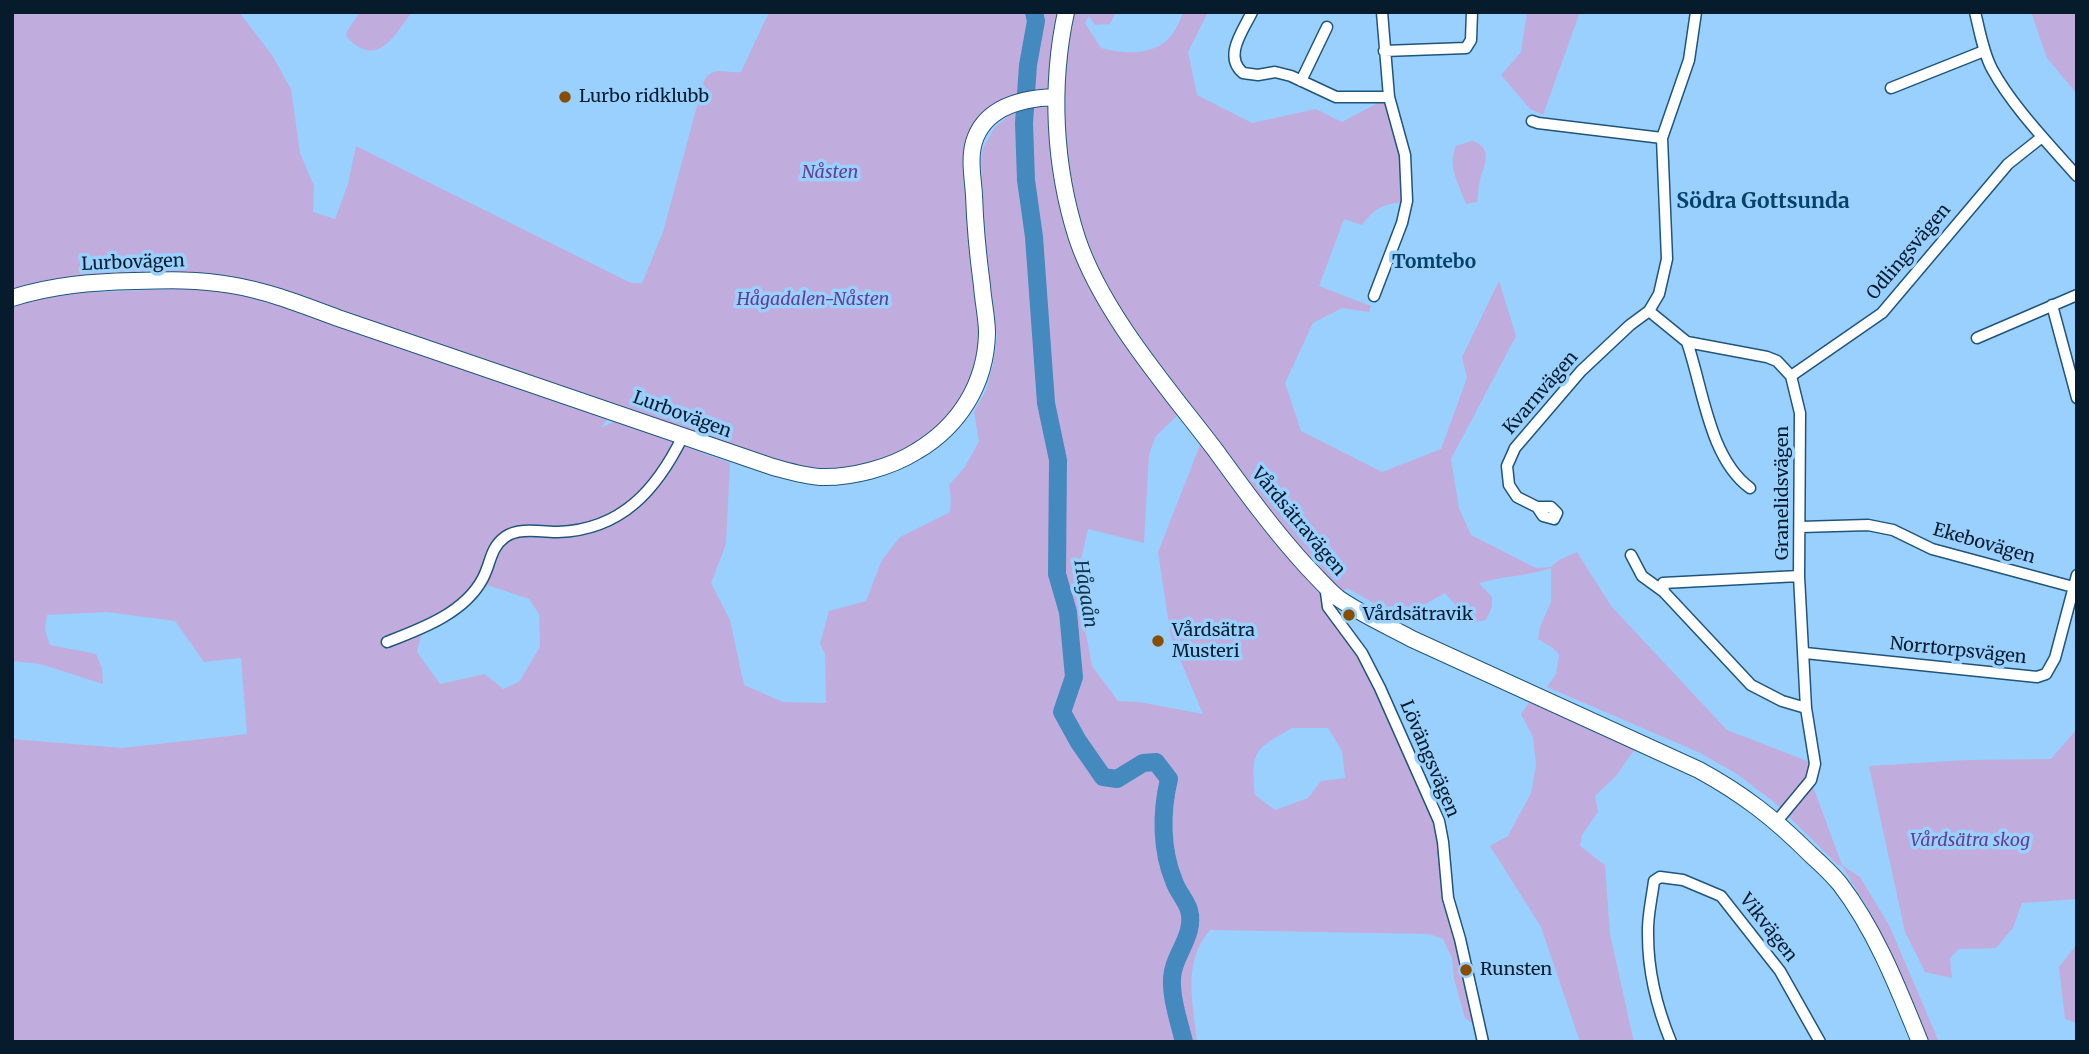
<!DOCTYPE html>
<html>
<head>
<meta charset="utf-8">
<style>
	body { margin:0 }
	#map { position:relative; width:2089px; height:1054px; overflow:hidden; background:#99d0fe; font-family:Merriweather,serif }
	canvas { display:block }
	.frame { position:absolute; inset:0; border:14px solid #061c2d; pointer-events:none }
</style>
</head>
<body>
<div id="map">
<canvas width="2089" height="1054"></canvas>
<div class="frame"></div>
</div>
<script>
const ctx = document.querySelector('canvas').getContext('2d');
ctx.lineJoin = 'round';
function fill(path, color) { ctx.fillStyle = color; ctx.fill(path, 'evenodd'); }
function trace(path, color, width, dash) { ctx.strokeStyle = color; ctx.lineWidth = width; ctx.lineCap = dash ? 'butt' : 'round'; ctx.setLineDash(dash || []); ctx.stroke(path); }
function label(font, color, halo, rows, align = 'center') {
  ctx.font = font + ' Merriweather,serif'; ctx.lineWidth = 7; ctx.setLineDash([]); ctx.textBaseline = 'middle'; ctx.strokeStyle = halo; ctx.fillStyle = color; for (const [text, x, y, turn = 0] of rows) {
    ctx.save(); ctx.translate(x, y); ctx.rotate((+turn || 0) * Math.PI / 180); ctx.textAlign = isNaN(turn) ? turn : align; if (halo) ctx.strokeText(text, 0, 0); ctx.fillText(text, 0, 0); ctx.restore();
  }
}
const green = new Path2D(`
	M12,12H239L272,55L291,89L300,153L314,186L313,212L335,219L348,184L356,146L631,283H642L663,232L704,80C715,65 725,74 741,72L769,12H1116L1110,24L1095,25L1089,16L1085,23L1101,48C1123,54 1154,56 1170,37C1176,30 1180,20 1184,12H1208L1188,52L1197,95L1252,123L1316,109L1342,122L1389,97L1400,137L1407,201C1384,205 1377,205 1362,225L1344,219L1319,286L1371,306L1369,312L1342,308L1313,323L1285,383L1301,431L1382,472L1441,449L1467,378L1462,357L1499,281L1516,336L1451,459L1459,508L1471,535L1536,568L1551,567L1559,560L1577,552L1611,606L1727,730L1815,764L1811,781L1842,865L1860,877L1889,925L1939,1042H1930L1890,958L1872,915L1842,866L1838,865L1775,803L1737,774L1698,752L1547,687L1556,674L1559,655L1553,648L1538,639L1540,627L1551,602V568C1528,576 1503,576 1479,583L1492,597V607L1486,620L1471,623L1445,593L1394,622L1396,616L1347,588L1328,607L1362,653L1439,821L1447,889L1479,1028L1465,1018L1454,979L1452,958L1443,939L1429,934L1210,930C1182,962 1193,1002 1197,1042H12V739L122,748L247,734L241,658L204,662L175,621L107,612L47,615L45,630L50,645L96,654L102,668L103,684L40,664L12,661V307L43,297L76,290L101,292L202,288L294,297L206,273L175,272L68,279L12,295ZM1001,100L1012,113L995,127L983,148L981,163L985,240L997,337L993,365L986,390L974,412L979,441L965,467L949,485L951,499L950,512L900,537L882,560L866,601L829,611L820,644L825,654L826,703L783,702L744,685L730,620L711,583L726,544L730,463L615,421L601,428L616,408L787,465L851,471L914,448L956,415L975,386L980,330L966,141ZM1184,409L1204,435L1158,552L1171,638L1203,714L1139,702L1118,701L1092,666L1076,581L1088,529L1144,543L1149,454L1156,436ZM487,585L529,599L539,614L540,647L519,682L503,689L485,674L440,684L417,652L423,628L475,592ZM1292,728H1328L1342,751L1345,778L1321,781L1308,798L1275,810L1255,795C1251,750 1254,750 1292,728Z
	M360,12H412C393,37 377,70 346,36L347,31Z
	M1527,12H1580L1543,115L1530,109L1501,75L1521,52Z
	M2031,12H2077V94L2047,58Z
	M1472,141C1496,148 1482,169 1479,184C1478,190 1478,196 1477,202L1466,204C1459,185 1447,166 1456,146Z
	M1530,701L1635,749L1616,776L1595,796L1598,812L1582,835L1580,846L1605,865L1610,934L1634,1042H1580L1541,927L1490,846L1508,836L1531,793L1536,765L1533,737L1521,714Z
	M2077,729V907L2076,899L2022,903L2013,928L1996,948L1959,949L1950,958L1952,978L1925,972L1905,932L1869,766L1967,760L2051,759Z
	M2077,944V1023L2065,1019L2059,967Z`);
const river = new Path2D(`
	M1034,12L1036,21L1028,65L1024,123L1026,180L1034,237L1046,403L1058,460L1057,574L1068,612L1074,677L1062,712L1078,741L1103,777L1117,779L1143,763L1156,762L1169,779C1161,812 1161,850 1174,881C1177,891 1186,900 1189,910C1196,935 1173,955 1172,978C1171,999 1179,1021 1184,1042`);
const street = new Path2D(`
	M1252,12C1243,31 1223,56 1243,73L1258,75L1275,72L1291,76L1336,97H1389
	M1975,12C1980,32 1983,52 1992,69C2012,106 2049,144 2077,176
	M1384,51L1466,48L1471,40L1472,12
	M1301,81L1327,27
	M1891,88L1984,51
	M1532,121L1538,123L1662,138
	M1374,296L1402,223L1407,201L1405,155L1389,97L1382,12
	M2052,305L2077,398
	M1649,311L1687,342L1767,357L1777,361L1791,376L1800,413L1799,576L1806,708L1815,764L1811,780L1777,821
	M1977,338L2077,295
	M1687,342C1703,388 1709,458 1750,488
	M1791,376L1882,313L2008,164L2042,137
	M1537,507L1543,516L1554,519L1557,513L1551,507H1537L1517,497L1509,485L1507,466L1515,448L1581,371L1630,325L1649,311L1659,294L1667,259L1662,138L1689,60L1696,12
	M1801,527L1868,525L1893,530L1932,549L2077,588
	M1631,555L1642,576L1664,592L1751,685L1782,701L1806,708
	M1325,585L1328,607L1362,653L1380,688L1439,821L1443,842L1448,898L1460,939L1483,1042
	M1664,592L1663,583L1799,576
	M387,642C421,629 465,613 483,578C491,563 490,548 505,537C518,527 543,532 558,532C622,530 657,489 683,436
	M1805,653L2037,677L2046,674L2055,658L2077,575
	M1671,1042C1657,1008 1648,971 1648,935C1647,917 1652,898 1654,881L1660,877L1683,880L1721,896L1780,971L1820,1042`);
const secondary = new Path2D(`
	M1066,12C1050,86 1054,166 1077,238C1102,313 1168,388 1216,451C1245,491 1274,531 1308,568C1318,578 1327,589 1338,598C1361,614 1388,626 1412,639L1699,770C1743,794 1775,819 1810,854C1820,863 1831,873 1840,884C1876,931 1898,988 1920,1042
	M12,298C53,285 92,282 134,281C167,280 198,279 231,285C268,291 303,305 338,318L773,467C788,471 804,476 820,477C851,478 890,468 917,451C959,426 986,384 987,333C987,318 983,301 982,286C978,256 975,226 974,195C973,179 969,159 974,142C985,106 1024,98 1056,97`);
const markers = [
	[565,97,7,"#874e02"],
	[1349,615,7,"#874e02"],
	[1158,641,7,"#874e02"],
	[1466,970,7,"#874e02"]
];
const poiNames = [
	["Lurbo ridklubb",579,97],
	["Vårdsätravik",1363,615],
	["Vårdsätra",1172,631],
	["Musteri",1172,652],
	["Runsten",1480,970]
];
const parkNames = [
	["Nåsten",830,173],
	["Hågadalen-Nåsten",813,300],
	["Vårdsätra skog",1970,841]
];
const streetNames = [
	["Odlingsvägen",1909,252,-50],
	["Lurbovägen",133,263,-2],
	["Kvarnvägen",1541,393,-49],
	["Lurbovägen",682,415,20],
	["Granelidsvägen",1783,493,-90],
	["Vårdsätravägen",1298,522,50],
	["Ekebovägen",1984,544,16],
	["Norrtorpsvägen",1958,651,6],
	["Lövängsvägen",1429,759,67],
	["Vikvägen",1768,928,52]
];
const neighbourhoodNames = [
	["Tomtebo",1434,263]
];
const waterNames = [
	["Hågaån",1085,594,81]
];
const quarterNames = [
	["Södra Gottsunda",1763,202]
];
fill(green, '#c1addd');
trace(river, '#448abf', 18);
trace(street, '#1f557c', 13);
trace(secondary, '#1f557c', 18);
trace(street, '#fff', 10);
trace(secondary, '#fff', 16);
for (const [x, y, r, color] of markers) { const dot = new Path2D(); dot.arc(x, y, r, 0, 2 * Math.PI); ctx.fillStyle = color; ctx.fill(dot); trace(dot, '#99d0fe', 2.5); }
label('18px', '#061c2d', '#99d0fe', poiNames, 'left');
label('italic 18px', '#673d92', '#99d0fe', parkNames);
label('18px', '#061c2d', '#99d0fe', streetNames);
label('bold 19px', '#064267', '#99d0fe', neighbourhoodNames);
label('italic 19px', '#16344c', '#99d0fe', waterNames);
label('bold 21px', '#064267', '#99d0fe', quarterNames);
</script>
</body>
</html>
